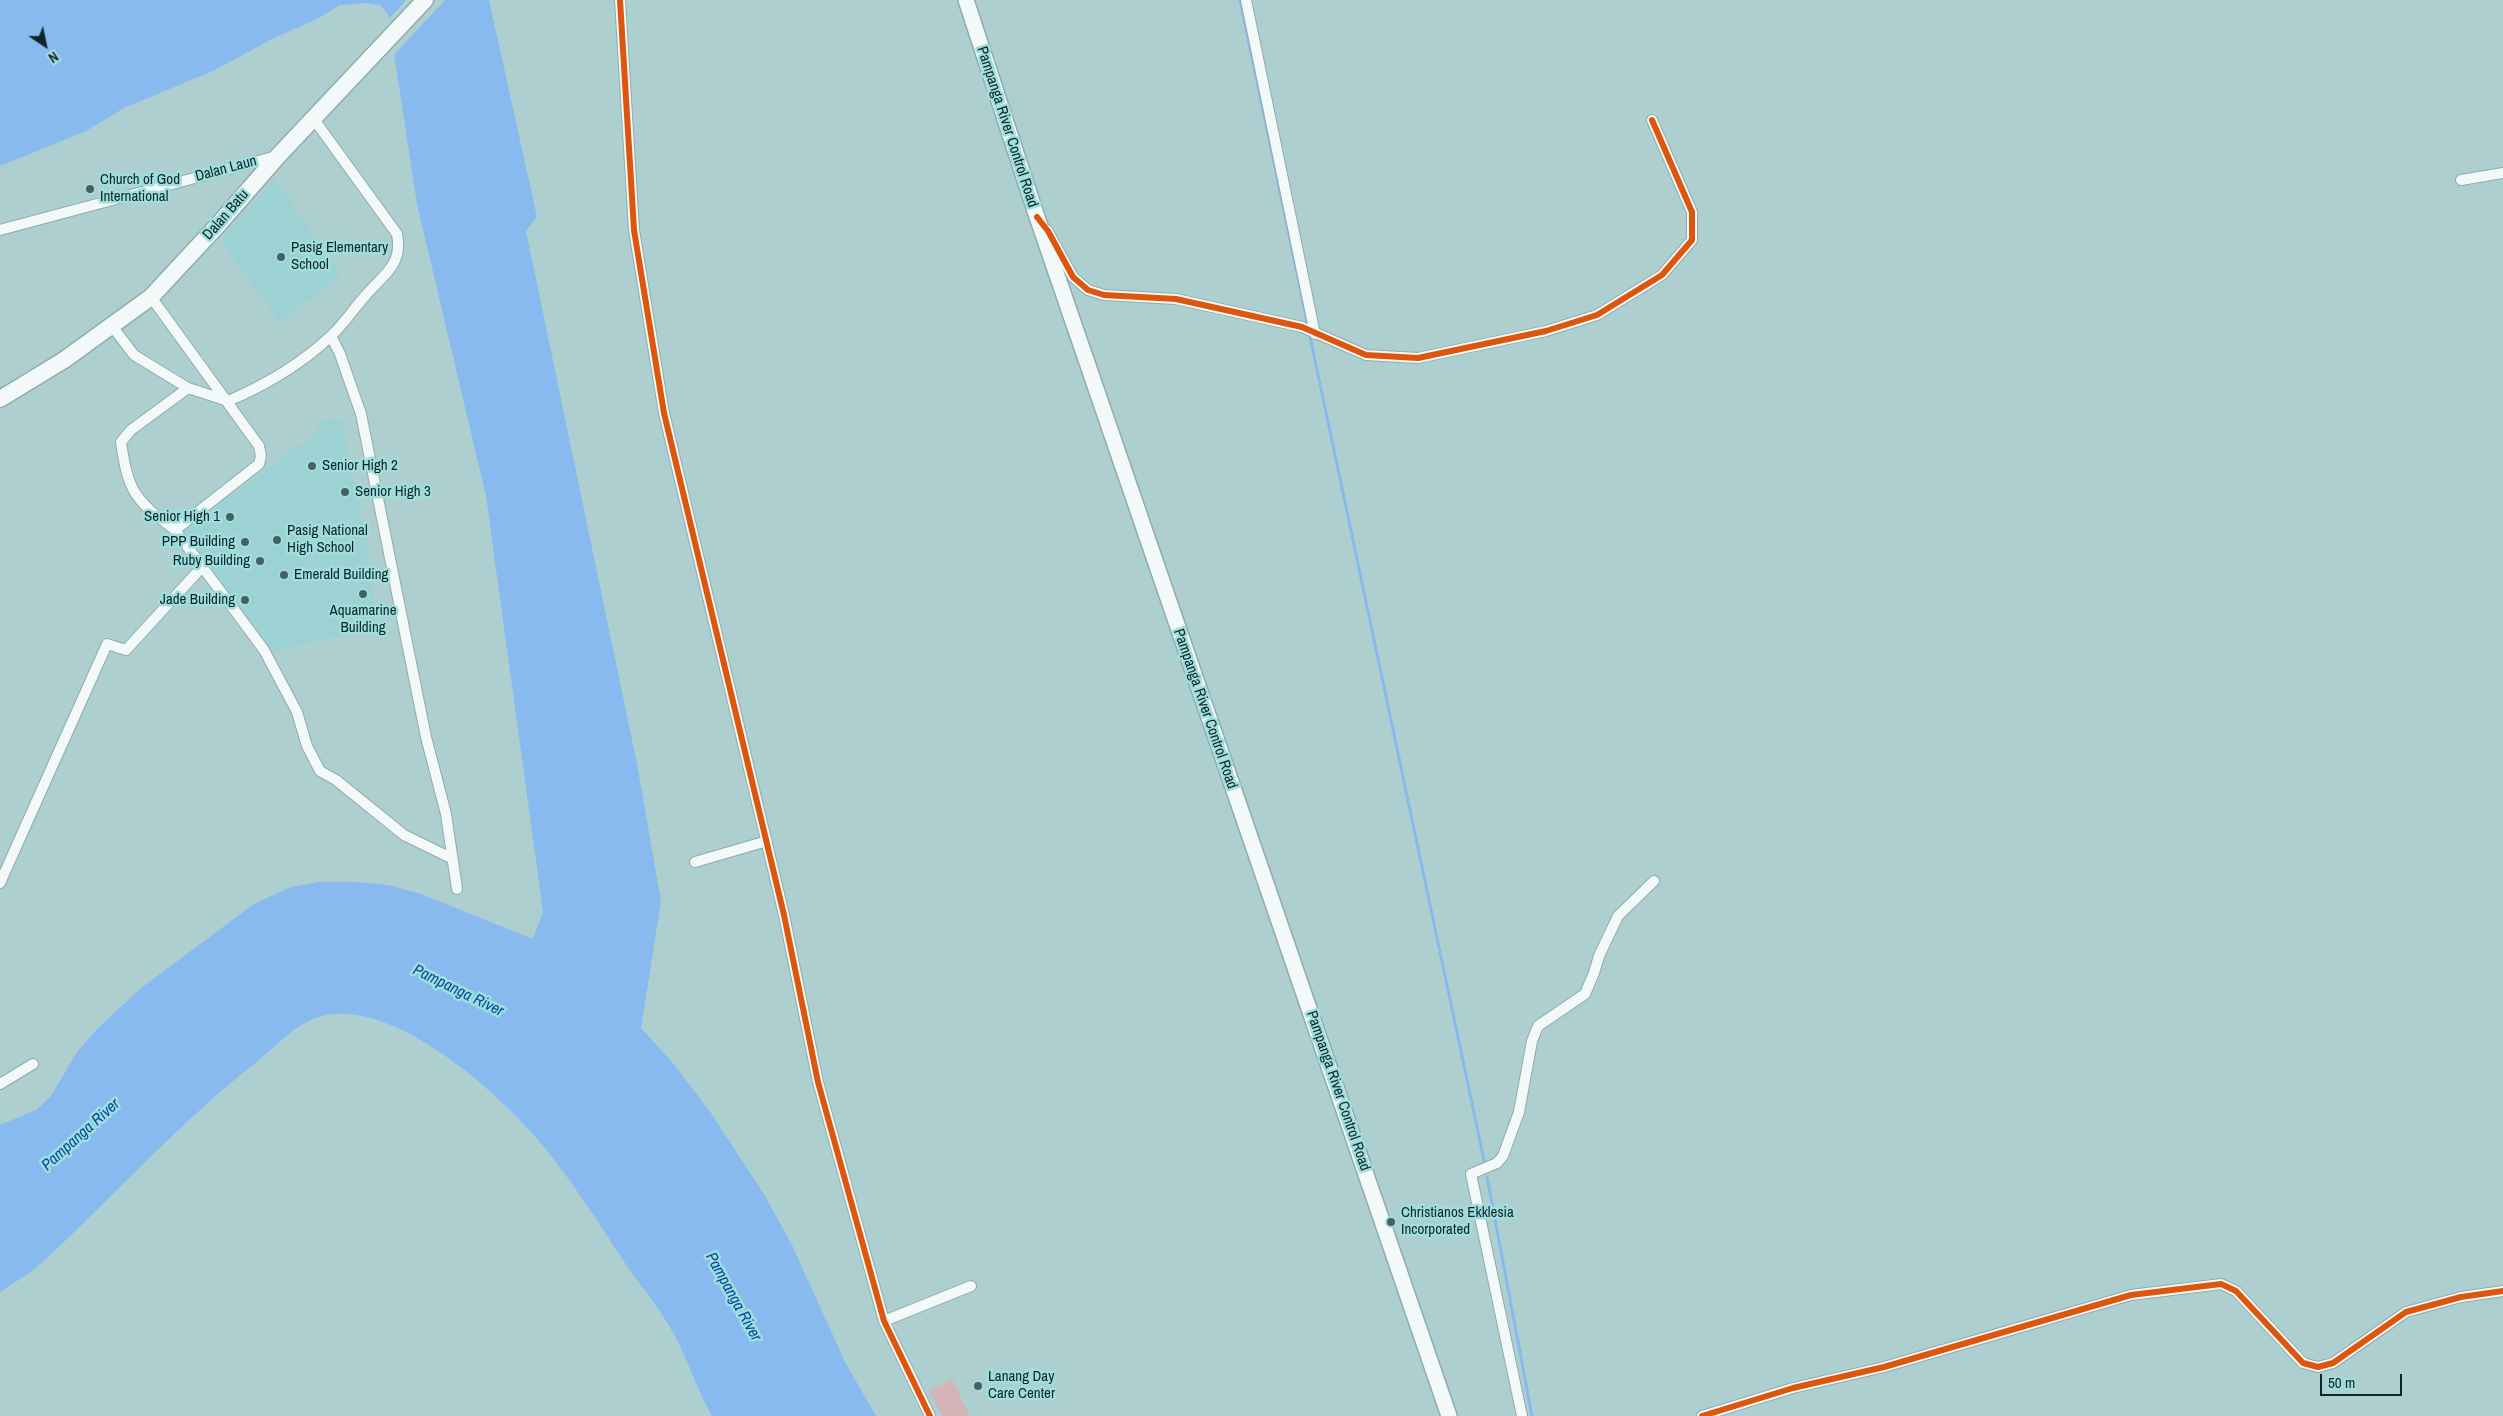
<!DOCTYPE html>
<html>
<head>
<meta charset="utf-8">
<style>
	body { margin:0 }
	#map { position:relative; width:2503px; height:1416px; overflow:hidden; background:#aecfcf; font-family:"Archivo Narrow",sans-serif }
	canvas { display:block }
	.north { position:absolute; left:20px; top:20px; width:50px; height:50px; -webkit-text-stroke:4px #a0dddd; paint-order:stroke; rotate:146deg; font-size:14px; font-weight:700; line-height:20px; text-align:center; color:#0e2627 }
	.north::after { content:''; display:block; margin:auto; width:18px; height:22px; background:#0e2627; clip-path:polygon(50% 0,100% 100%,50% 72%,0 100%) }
	.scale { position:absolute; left:2320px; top:1374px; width:82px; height:22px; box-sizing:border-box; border:2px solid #0e2627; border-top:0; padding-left:6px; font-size:15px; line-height:18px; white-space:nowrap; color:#0e2627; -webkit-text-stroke:4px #a0dddd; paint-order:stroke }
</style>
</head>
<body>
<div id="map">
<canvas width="2503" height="1416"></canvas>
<div class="north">N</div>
<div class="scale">50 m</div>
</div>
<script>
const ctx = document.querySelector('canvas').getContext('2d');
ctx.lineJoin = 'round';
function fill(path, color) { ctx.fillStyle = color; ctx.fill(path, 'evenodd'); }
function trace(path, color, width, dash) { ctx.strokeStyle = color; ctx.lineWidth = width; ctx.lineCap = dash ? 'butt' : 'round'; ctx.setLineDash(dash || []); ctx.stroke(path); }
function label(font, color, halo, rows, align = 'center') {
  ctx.font = font + ' "Archivo Narrow",sans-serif'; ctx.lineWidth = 5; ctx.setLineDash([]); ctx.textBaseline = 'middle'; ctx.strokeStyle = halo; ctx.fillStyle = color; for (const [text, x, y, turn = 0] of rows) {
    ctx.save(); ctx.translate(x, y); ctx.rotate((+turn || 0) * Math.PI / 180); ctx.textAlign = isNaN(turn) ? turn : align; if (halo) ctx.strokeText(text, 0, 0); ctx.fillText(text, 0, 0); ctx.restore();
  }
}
const built = new Path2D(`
	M275,180L342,275L279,322L220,239Z
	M341,419L370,561L375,628L269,652L182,532L316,433L320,421Z`);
const green = new Path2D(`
	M952,1379L970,1416H942L929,1390Z`);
const water = new Path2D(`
	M0,0H489L537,217L526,231L637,764L661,901L641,1028L672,1062L711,1113L765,1196L791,1243L846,1364L876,1416H712C698,1391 689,1364 676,1338C662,1311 642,1288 625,1263C598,1222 571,1179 540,1142C497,1091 387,992 316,1018C292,1027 278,1045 259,1060C183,1119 119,1191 49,1256L32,1271L0,1292V1125L36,1110L51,1096L77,1052L97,1029L141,988L254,904L291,887L319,882H353L388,885L421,894L533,939L543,912L486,496L417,204L388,14L380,5L366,3L340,5L319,18L274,38L213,71L124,108L86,131L0,166Z`);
const pier = new Path2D(`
	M406,0H445L392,57L387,21Z`);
const stream = new Path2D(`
	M1240,0L1308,326
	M1309,332L1485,1165
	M1487,1177L1532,1416`);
const street = new Path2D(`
	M620,0L634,230L664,413L784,915L818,1082L884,1321L930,1416
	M1246,0L1315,334
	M2461,180L2503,173
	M0,230L277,156
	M1047,230L1073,277L1088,290L1104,295L1176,299L1302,327L1366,355L1418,358L1546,331L1597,315L1662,275L1692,240V212L1652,120
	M151,297L259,446L261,456L259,464L175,530L264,650L297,712L307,746L320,771L336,780L404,835L451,858
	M112,326L134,355L188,388L228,401C266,385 301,364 331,336C344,324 354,308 366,295C384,274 403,265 397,234L313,118
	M331,336L340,354L361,414L426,737L446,814L457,889
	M175,530C135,500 128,492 121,442L131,430L188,388
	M695,862L767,841
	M0,883L107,644L126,650L202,567
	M0,1084L33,1064
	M884,1321L971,1286
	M1522,1416L1471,1174L1497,1163L1503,1156L1519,1112L1532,1041L1538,1026L1585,994L1594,973L1599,956L1618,916L1654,881
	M1702,1416L1793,1388L1884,1367L2131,1295L2221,1284L2236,1291L2303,1363L2318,1367L2333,1363L2406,1312L2461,1297L2503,1291`);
const secondary = new Path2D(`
	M966,0L1037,217L1449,1416`);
const primary = new Path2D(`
	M0,399L64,360L151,297L217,226L278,156L425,0`);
const cycleway = new Path2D(`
	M620,0L634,230L664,413L784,915L818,1082L884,1321L930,1416
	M1037,217L1048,231L1073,277L1088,290L1104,295L1176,299L1302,327L1366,355L1418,358L1546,331L1597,315L1662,275L1692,240V212L1652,120
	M1702,1416L1793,1388L1884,1367L2131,1295L2221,1284L2236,1291L2303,1363L2318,1367L2333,1363L2406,1312L2461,1297L2503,1291`);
const markers = [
	[90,189,5,"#466162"],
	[281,257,5,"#466162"],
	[312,466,5,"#466162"],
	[345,492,5,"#466162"],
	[230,517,5,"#466162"],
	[277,540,5,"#466162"],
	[245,542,5,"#466162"],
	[260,561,5,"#466162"],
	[284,575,5,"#466162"],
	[363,594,5,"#466162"],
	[245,600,5,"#466162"],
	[1391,1222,5,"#466162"],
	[978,1386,5,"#466162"]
];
const streetNames = [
	["Pampanga River Control Road",1007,127,72],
	["Dalan Laun",226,169,-15],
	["Dalan Batu",226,215,-49],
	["Pampanga River Control Road",1205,709,71],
	["Pampanga River Control Road",1338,1091,71]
];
const poiNames = [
	["Church of God",100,180],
	["International",100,197],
	["Pasig Elementary",291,248],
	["School",291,265],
	["Senior High 2",322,466],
	["Senior High 3",355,492],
	["Senior High 1",220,517,"right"],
	["Pasig National",287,531],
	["High School",287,548],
	["PPP Building",235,542,"right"],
	["Ruby Building",250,561,"right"],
	["Emerald Building",294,575],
	["Jade Building",235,600,"right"],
	["Aquamarine",363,611,"center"],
	["Building",363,628,"center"],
	["Christianos Ekklesia",1401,1213],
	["Incorporated",1401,1230],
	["Lanang Day",988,1377],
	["Care Center",988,1394]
];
const waterNames = [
	["Pampanga River",458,991,26],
	["Pampanga River",81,1135,-42],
	["Pampanga River",733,1297,61]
];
fill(built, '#9cd2d3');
fill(green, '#d3b5b7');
fill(water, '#88b9ef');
fill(pier, '#aecfcf');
trace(stream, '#88b9ef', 3);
trace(street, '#91abab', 12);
trace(secondary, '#91abab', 18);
trace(primary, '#91abab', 19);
trace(street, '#f3f8f8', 10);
trace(secondary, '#f3f8f8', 15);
trace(primary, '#f3f8f8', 16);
trace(cycleway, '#dd560d', 6);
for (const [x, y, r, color] of markers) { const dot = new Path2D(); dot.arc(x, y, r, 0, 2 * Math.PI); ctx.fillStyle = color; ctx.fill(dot); trace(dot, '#a0dddd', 2); }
label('15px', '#0e2627', '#a0dddd', streetNames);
label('15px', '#0e2627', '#a0dddd', poiNames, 'left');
label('italic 16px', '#004c9f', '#a0dddd', waterNames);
</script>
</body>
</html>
